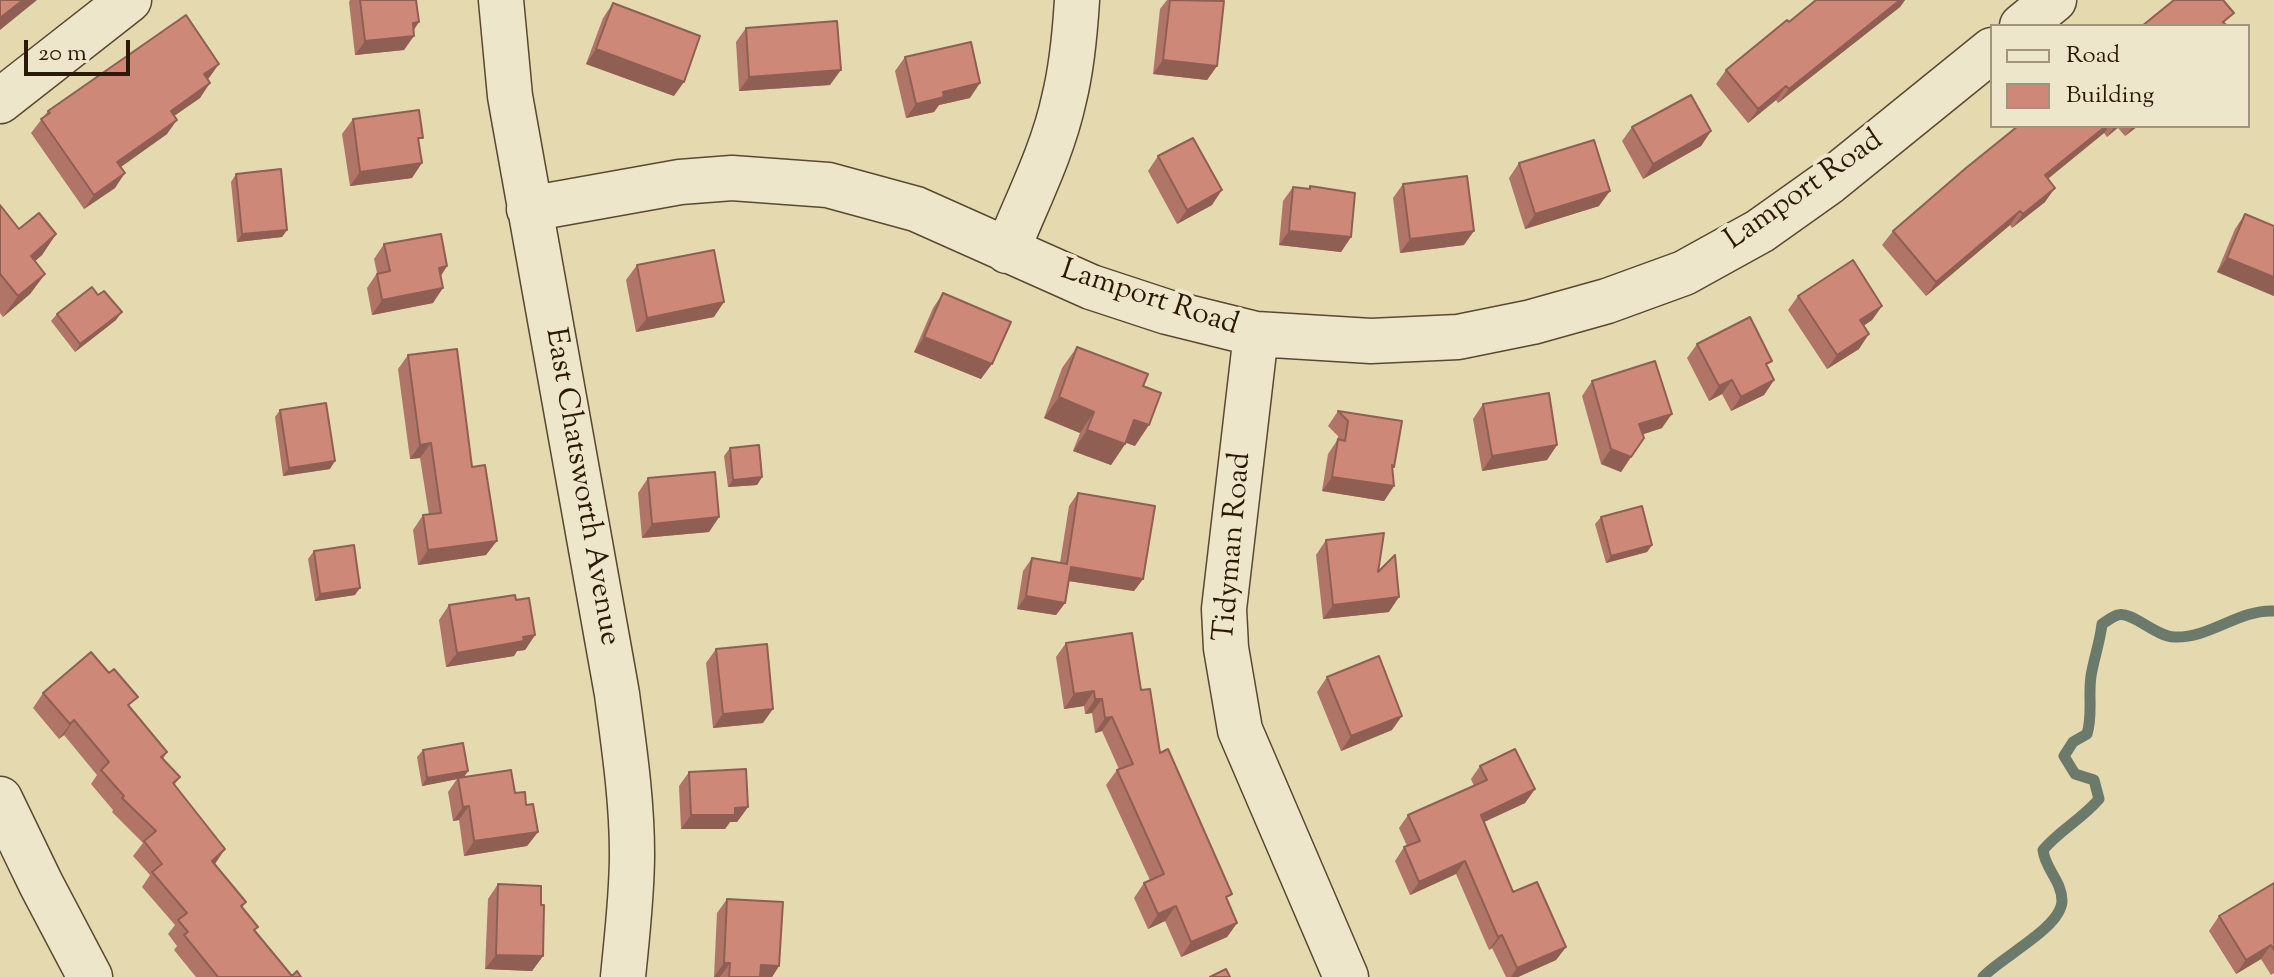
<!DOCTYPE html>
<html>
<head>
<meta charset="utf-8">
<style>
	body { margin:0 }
	#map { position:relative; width:2274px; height:977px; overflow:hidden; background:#e5d9af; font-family:"Sorts Mill Goudy",serif }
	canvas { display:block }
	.legend { position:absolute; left:1990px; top:24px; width:260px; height:104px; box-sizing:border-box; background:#eee6cb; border:2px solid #a0947d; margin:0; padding:10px 14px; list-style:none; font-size:24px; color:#2c1907 }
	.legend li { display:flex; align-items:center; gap:16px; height:40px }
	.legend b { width:40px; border:2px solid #a0947d }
	.scale { position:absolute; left:24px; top:40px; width:106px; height:36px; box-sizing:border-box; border:4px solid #2c1907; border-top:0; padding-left:10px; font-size:24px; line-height:28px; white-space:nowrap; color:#2c1907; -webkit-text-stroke:6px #eee6cb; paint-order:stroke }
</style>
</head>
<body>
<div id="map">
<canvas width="2274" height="977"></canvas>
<ul class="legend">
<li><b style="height:10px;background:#eee6cb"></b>Road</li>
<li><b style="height:22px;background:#cd8878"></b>Building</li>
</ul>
<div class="scale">20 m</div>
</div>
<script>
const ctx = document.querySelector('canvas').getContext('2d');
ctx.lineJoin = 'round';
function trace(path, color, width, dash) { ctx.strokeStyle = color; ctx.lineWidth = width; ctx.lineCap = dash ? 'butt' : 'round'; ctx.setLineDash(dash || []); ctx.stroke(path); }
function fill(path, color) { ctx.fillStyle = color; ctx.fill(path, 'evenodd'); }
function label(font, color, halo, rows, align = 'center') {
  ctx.font = font + ' "Sorts Mill Goudy",serif'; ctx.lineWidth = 8; ctx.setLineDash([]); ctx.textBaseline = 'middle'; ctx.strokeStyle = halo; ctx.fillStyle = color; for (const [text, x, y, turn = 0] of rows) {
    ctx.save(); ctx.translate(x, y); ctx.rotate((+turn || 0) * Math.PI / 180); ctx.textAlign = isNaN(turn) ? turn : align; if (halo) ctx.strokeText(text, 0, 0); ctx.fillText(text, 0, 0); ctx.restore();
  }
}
const stream = new Path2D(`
	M1983,977C2001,957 2061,928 2062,901C2062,881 2045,869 2043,850C2060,830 2082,819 2099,799L2094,780L2075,774L2064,756L2073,742L2087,734C2093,715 2088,696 2091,676C2094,658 2100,642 2102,624C2107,621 2113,616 2118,615C2132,611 2155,636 2174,637C2209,639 2239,609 2274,611`);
const minor = new Path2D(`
	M501,0L510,96L617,694C624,747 632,800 632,854C632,895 627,936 623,977
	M2022,26L2054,0
	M0,101L129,0
	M529,209L680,182L732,178L828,185L916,209L1091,287L1167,312L1256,334L1371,341L1458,337L1532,322L1607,301L1684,273L1760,231L1829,182L1992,50
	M1007,251C1027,201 1053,151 1064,99C1072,67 1075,33 1077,0
	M1256,334L1224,609L1226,648L1240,730L1346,977
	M0,799L41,884L90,977`);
const wall = new Path2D(`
	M350,0H416L414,31L404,50L355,55L349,2Z
	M1167,0H1215L1217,66L1207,80L1153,74L1160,9Z
	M1816,0H1905L1900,7L1778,103L1776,100L1748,123L1716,84L1726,70L1789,22Z
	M613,3L674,96L586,64L603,18Z
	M746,28L830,85L739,91L736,42Z
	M905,57L970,98L939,105L934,112L906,118L895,71Z
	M209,78L207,79L200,98L174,116L167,134L120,167L115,188L84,209L31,133L48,111Z
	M353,119L419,143L412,178L350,186L342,134Z
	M2018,126H2138L2125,136L2118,128L2107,137L2104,133L2048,179L2045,202L2012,228L2010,225L1926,296L1882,245L1893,231Z
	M1632,127L1711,131L1701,146L1643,179L1622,141Z
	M1158,156L1212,205L1177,224L1148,171Z
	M1519,163L1599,206L1525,229L1509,178Z
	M236,174L287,230L282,237L237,242L231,182Z
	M1403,184L1464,245L1400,253L1393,198Z
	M1310,186L1351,237L1341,252L1279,245L1283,201L1293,187L1309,189Z
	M0,205L19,229L56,234L42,255L35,261L45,274L30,294L3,317L0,313Z
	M2245,214L2274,226V296L2217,272L2235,229Z
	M384,244L447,266L441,276L433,303L372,315L367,288L377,273L374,259Z
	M637,265L714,317L636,332L626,280Z
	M943,293L981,379L914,352L933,308Z
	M1798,296L1882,306L1872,320L1863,326L1859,349L1827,369L1788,310Z
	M57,314L116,320L75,352L51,321Z
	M1697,344L1768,368L1774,380L1764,395L1731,411L1722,394L1709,401L1687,358Z
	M1077,347L1143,386L1135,446L1126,443L1111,465L1073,451L1080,433L1044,418L1062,368Z
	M408,355L472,467L486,555L418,565L413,530L423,515H429L420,458L410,459L398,369Z
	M1592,381L1662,428L1643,434L1631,457L1621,472L1601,464L1582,396Z
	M1483,404L1557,445L1547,460L1482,471L1473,419Z
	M280,410L330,469L283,476L275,417Z
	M1338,411L1394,467L1392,470L1394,486L1384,501L1322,491L1328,454L1338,439V436L1328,426Z
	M730,448L762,477L757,485L728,487L724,456Z
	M648,478L719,517L709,532L642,538L638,493Z
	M1078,493L1143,579L1134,591L1069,581L1065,603L1056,615L1017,609L1023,571L1032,558L1060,563L1069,506Z
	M1601,517L1652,545L1647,552L1606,563L1595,524Z
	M1326,540L1378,572L1389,612L1323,619L1316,555Z
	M314,551L355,595L315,601L308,559Z
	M516,600L535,635L525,650L517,651L514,656L446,667L439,620L449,605Z
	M1066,643L1141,690L1160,753L1237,923L1227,937L1181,957L1165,921L1148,929L1134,898L1144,883L1150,880L1106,785L1117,770L1119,769L1102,731L1095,733L1092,713L1085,714L1084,706L1064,709L1056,657Z
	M716,649L763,723L713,728L706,663Z
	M1327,677L1392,730L1341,751L1317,692Z
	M43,693L130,708L167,752L163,759L180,777L175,784L215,864L246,902L242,908L255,931L292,976L301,977H196L174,950L177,946L168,934L175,925L142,887L150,875L133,856L143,843L112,812L113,810L91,784L97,775L64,735L59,739L33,708Z
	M423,750L468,771L464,777L515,793L526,805L538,832L527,846L464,856L459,820L453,821L448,792L457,779L422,786L417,757Z
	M1480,766L1535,789L1525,803L1484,822L1513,892L1566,947L1556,960L1518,977H1506L1492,948L1489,950L1456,874L1410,895L1395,861L1404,847L1407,846L1399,828L1408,815L1474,786L1471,779Z
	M689,772L748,807L737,822H730L725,829H681L679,786Z
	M2274,883V973L2271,975L2261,959L2236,974L2209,931L2219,916Z
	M498,884L541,905L543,956L532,971L485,969L488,899Z
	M727,899L779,966L772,977H714L717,913Z`);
const shadedWall = new Path2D(`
	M23,0H37L0,30V18Z
	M1900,0H1905L1900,7L1778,103L1789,89Z
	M419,22L410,36H414L404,50L355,55L365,41L413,23Z
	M596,49L684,82L674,96L586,64Z
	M1163,60L1217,66L1207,80L1153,74Z
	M219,64L209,78L194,89L204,74Z
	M841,70L830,85L739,91L749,77Z
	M210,83L200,98L161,125L171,111Z
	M980,83L970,98L939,105L934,112L906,118L916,104L943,92Z
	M1786,86L1776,100L1748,123L1758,109Z
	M177,120L167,134L107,177L117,162Z
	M2106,126H2109L2104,133L2035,189L2045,175Z
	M2115,126H2119L2107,137Z
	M2133,126H2138L2125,136Z
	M1711,131L1701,146L1643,179L1653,164Z
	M422,163L412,178L350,186L360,172Z
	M125,173L115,188L84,209L94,195Z
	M2055,188L2045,202L2012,228L2023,214Z
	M1222,190L1212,205L1177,224L1187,210Z
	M1610,191L1599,206L1525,229L1535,214Z
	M2020,211L2010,225L1926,296L1936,282Z
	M287,230L282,237L237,242L242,234Z
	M1289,231L1351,237L1341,252L1279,245Z
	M1474,231L1464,245L1400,253L1410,239Z
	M56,234L42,255L17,277L31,256Z
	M2227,258L2274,277V296L2217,272Z
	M447,266L437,281L439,268Z
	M45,274L30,294L3,317L18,296Z
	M443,288L433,303L372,315L382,300Z
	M724,302L714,317L636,332L647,318Z
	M1882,306L1872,320L1850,335L1860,320Z
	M122,312L116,320L75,352L80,344Z
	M1869,334L1859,349L1827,369L1837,355Z
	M924,337L992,364L981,379L914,352Z
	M1732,380L1722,394L1709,401L1719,386Z
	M1774,380L1764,395L1731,411L1741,397Z
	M1059,397L1094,412L1080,433L1044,418Z
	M1672,414L1662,428L1629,439L1639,424Z
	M1134,420L1149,425L1135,446L1120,440Z
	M1087,430L1125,444L1111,465L1073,451Z
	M431,443L420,458L410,459L420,445Z
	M1557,445L1547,460L1482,471L1492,456Z
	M1611,449L1631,457L1621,472L1601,464Z
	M335,461L330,469L283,476L289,468Z
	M762,477L757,485L728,487L733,480Z
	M1332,477L1394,486L1384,501L1322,491Z
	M719,517L709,532L642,538L652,524Z
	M497,541L486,555L418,565L428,550Z
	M1652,545L1647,552L1606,563L1611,556Z
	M1071,567L1143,579L1134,591L1062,580Z
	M360,588L355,595L315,601L320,594Z
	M1026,596L1065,603L1056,615L1017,609Z
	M1399,597L1389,612L1323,619L1333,605Z
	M535,635L525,650L517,651L514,656L446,667L457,653Z
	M1094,691L1084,706L1064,709L1074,694Z
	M1095,699H1102L1092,713L1085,714Z
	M773,709L763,723L713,728L723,714Z
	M1402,716L1392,730L1341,751L1351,736Z
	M1112,717L1102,731L1095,733L1105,718Z
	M74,720L64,735L59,739L70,724Z
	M468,771L463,778L422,786L427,778Z
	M1535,789L1525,803L1471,828L1481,815Z
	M469,806L459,820L453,821L463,807Z
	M748,807L737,822H730L725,829H681L691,815Z
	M538,832L527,846L464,856L474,841Z
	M225,849L215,864L202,875L212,861Z
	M1465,861L1456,874L1410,895L1419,882Z
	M1176,906L1165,921L1148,929L1158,914Z
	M1237,923L1227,937L1181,957L1191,942Z
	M1502,935L1492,948L1489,950L1498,937Z
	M2271,945L2261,959L2236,974L2246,960Z
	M1566,947L1556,960L1518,977H1511L1517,968Z
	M496,955L543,956L532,971L485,969Z
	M724,963H730L720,977H714Z
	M761,965L779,966L772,977H752Z`);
const building = new Path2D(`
	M0,0H23L0,18Z
	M360,0H416L419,22L413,23L414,36L365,41Z
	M1170,0L1224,1L1217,66L1163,60Z
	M1816,0H1900L1789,89L1786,86L1758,109L1726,70L1787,20L1789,22Z
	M2174,0H2223L2234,13L2223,22L2227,26H2142Z
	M613,3L700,36L684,82L596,49Z
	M186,15L219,64L204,74L210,83L171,111L177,120L117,162L125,173L94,195L41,119L50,113L48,111Z
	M837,21L841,70L749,77L746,28Z
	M971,42L980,83L943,92L944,97L916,104L905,57Z
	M1691,95L1711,131L1653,164L1632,127Z
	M419,110L423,138H418L422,163L360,172L353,119Z
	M2018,126H2106L2045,175L2055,188L2023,214L2020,211L1936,282L1893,231L1966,168Z
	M1193,138L1222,190L1187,210L1158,156Z
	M1594,140L1610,191L1535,214L1519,163Z
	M281,169L287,230L242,234L236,174Z
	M1467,176L1474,231L1410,239L1403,184Z
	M1310,186L1355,193L1351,237L1289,231L1293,187L1310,189Z
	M0,205L19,229L39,213L56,234L31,256L45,274L18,296L0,274Z
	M2245,214L2274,226V277L2227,258Z
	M441,234L447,266L439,268L443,288L382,300L377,274L390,271L384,244Z
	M714,250L724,302L647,318L637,265Z
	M1853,260L1882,306L1860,320L1869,334L1837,355L1798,296Z
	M92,287L98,295L104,291L122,312L80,344L57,314Z
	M943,293L1011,322L992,364L924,337Z
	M1750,317L1772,361L1766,364L1774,380L1741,397L1732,380L1719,386L1697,344Z
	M1077,347L1148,374L1143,386L1161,393L1149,425L1134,420L1125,444L1087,430L1094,412L1059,397Z
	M457,349L472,467L485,465L497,541L428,550L423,515L441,513L431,443L420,445L408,355Z
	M1655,361L1672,414L1639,424L1644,438L1631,457L1611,449L1592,381Z
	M1549,393L1557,445L1492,456L1483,404Z
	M326,403L335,461L289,468L280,410Z
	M1338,411L1402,421L1394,467L1392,465L1394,486L1332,477L1338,439L1345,441L1348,421Z
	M759,445L762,477L733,480L730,448Z
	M715,472L719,517L652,524L648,478Z
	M1078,493L1155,506L1143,579L1071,567L1065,603L1026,596L1032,558L1067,564Z
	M1642,506L1652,545L1611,556L1601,517Z
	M1384,533L1378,572L1395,555L1399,597L1333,605L1326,540Z
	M354,545L360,588L320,594L314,551Z
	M515,595L516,600L529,598L535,635L523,637L524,641L457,653L449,605Z
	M1132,633L1141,690L1150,689L1160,753L1168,749L1232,894L1226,897L1237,923L1191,942L1176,906L1158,914L1144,883L1164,874L1117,770L1133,764L1112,717L1105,718L1102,699H1095L1094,691L1074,694L1066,643Z
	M767,644L773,709L723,714L716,649Z
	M91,652L109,673L114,669L138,697L128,705L167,752L161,757L180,777L173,783L225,849L212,861L246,902L241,906L258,927L254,930L292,976L297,971L301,977H218L184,935L188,932L178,920L187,913L152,872L162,864L144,841L156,831L122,798L124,796L101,770L109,762L74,720L70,724L43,693Z
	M1379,656L1402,716L1351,736L1327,677Z
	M463,743L468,771L427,778L423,750Z
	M1515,749L1535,789L1481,815L1513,892L1537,882L1566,947L1517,968L1502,935L1498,937L1465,861L1419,882L1404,847L1420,841L1408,815L1487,780L1480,766Z
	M746,769L748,807L735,808V815H691L689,772Z
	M511,770L515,793L525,792L526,805L533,804L538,832L474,841L469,806L463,807L458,778Z
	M2274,883V950L2271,945L2246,960L2219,916Z
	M498,884L541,886V905H544L543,956L496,955Z
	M727,899L783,902L779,966L761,965L760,977H729L730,963H724Z
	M1226,969L1230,977H1210Z`);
const streetNames = [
	["Lamport Road",1805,192,-35],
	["Lamport Road",1149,300,18],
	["East Chatsworth Avenue",580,487,80],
	["Tidyman Road",1235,547,-85]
];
trace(stream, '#6c7a6b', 11);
trace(minor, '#5a4931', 47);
trace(minor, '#eee6cb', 44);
fill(wall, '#b07567');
fill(shadedWall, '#905f54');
fill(building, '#cd8878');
trace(building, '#905f54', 2);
label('30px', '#2c1907', '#eee6cb', streetNames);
</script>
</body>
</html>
